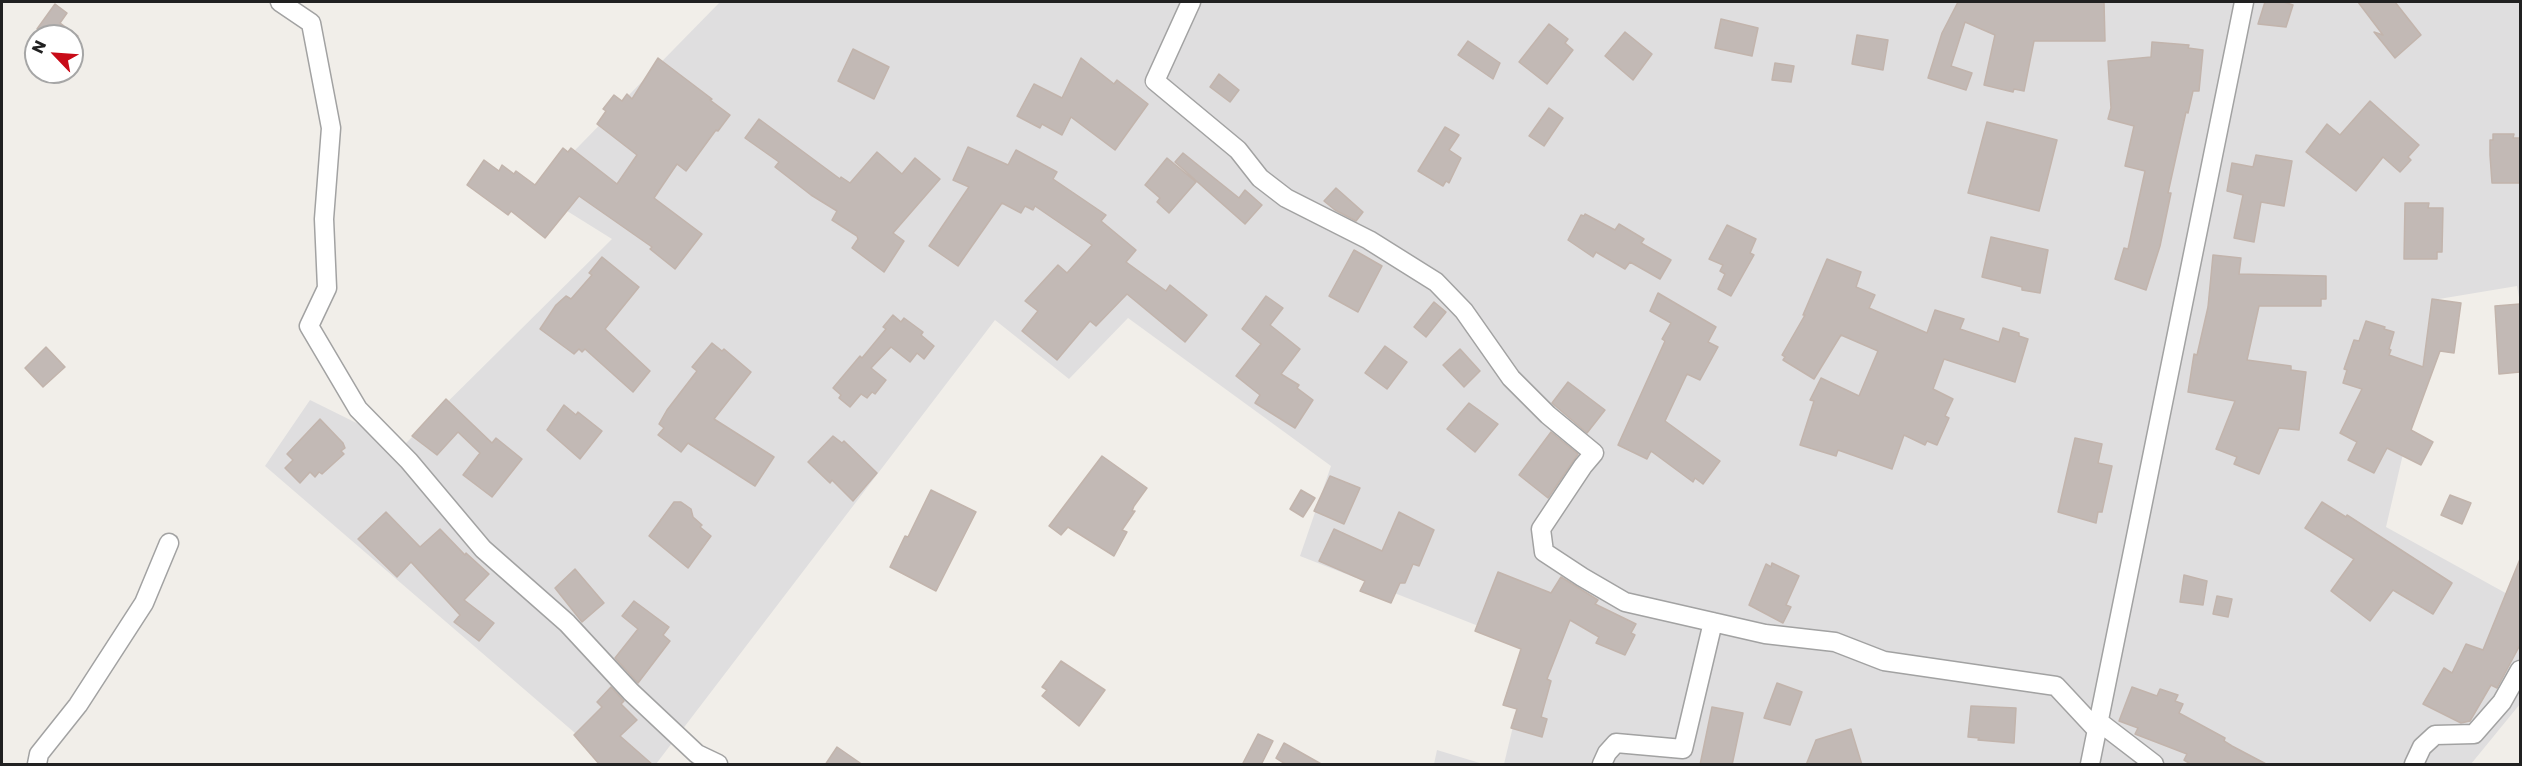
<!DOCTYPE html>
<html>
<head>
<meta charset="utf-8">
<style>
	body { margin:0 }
	#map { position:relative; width:2522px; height:766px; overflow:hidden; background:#f1eee9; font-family:Poppins,sans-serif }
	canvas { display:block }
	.frame { position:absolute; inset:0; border:3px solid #212121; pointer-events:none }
	.north { position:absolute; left:24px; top:24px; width:60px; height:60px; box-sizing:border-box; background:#fff; border:2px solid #a6a6a6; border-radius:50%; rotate:295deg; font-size:16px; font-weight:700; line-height:24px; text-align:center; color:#212121 }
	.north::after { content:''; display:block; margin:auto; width:21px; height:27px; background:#c80b18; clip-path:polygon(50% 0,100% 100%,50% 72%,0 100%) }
</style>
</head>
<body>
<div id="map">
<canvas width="2522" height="766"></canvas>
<div class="frame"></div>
<div class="north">N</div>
</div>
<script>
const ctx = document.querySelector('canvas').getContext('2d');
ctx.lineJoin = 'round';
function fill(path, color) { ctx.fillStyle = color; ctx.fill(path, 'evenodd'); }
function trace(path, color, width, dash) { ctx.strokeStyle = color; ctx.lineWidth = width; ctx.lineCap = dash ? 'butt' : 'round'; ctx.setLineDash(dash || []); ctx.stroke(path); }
const residential = new Path2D(`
	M720,2H2520V303L2517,286L2439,299L2386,527L2520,601V704L2471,764H1504L1532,647L1300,556L1331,466L1128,318L1069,379L995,320L656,764H611L265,466L310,400L403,446L612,239L535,191Z
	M1437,750L1483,764H1434Z`);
const building = new Path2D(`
	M1958,2H2104L2105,41H2034L2024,91L2014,89L2013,92L1984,85L1995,35L1965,22L1951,66L1972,73L1966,90L1928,78L1942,33Z
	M2265,2H2284L2293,5L2286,27L2258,24Z
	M2358,2H2395L2421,35L2395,58L2374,32L2383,35Z
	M55,4L67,13L60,23L78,36H47L37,29Z
	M1721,19L1758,28L1752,56L1715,48Z
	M1549,24L1568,39L1565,43L1573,50L1547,84L1519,62Z
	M1625,32L1652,54L1633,80L1605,56Z
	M1857,35L1888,40L1883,70L1852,64Z
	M1468,41L1500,63L1493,79L1458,55Z
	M2152,42L2189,45L2188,48L2203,50L2199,91H2193L2188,113L2186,112L2168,193H2171L2160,246L2146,290L2115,279L2124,248L2128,249L2145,171L2125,166L2134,126L2108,119L2111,108L2108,61L2151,57Z
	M853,49L889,67L874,99L838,81Z
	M658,58L712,99L710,100L730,115L718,131L716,130L686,171L677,164L654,198L702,234L675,269L650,249L652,247L579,196L545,238L511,211L508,215L467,185L484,160L499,171L502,165L514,174L516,171L535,185L563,148L568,152L571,148L617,184L637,155L597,124L606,111L603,109L614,95L622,101L627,94L632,99Z
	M1081,58L1114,84L1117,80L1148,104L1115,150L1071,117L1062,135L1042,124L1040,128L1017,116L1034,84L1062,98Z
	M1775,63L1794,66L1791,82L1772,80Z
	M1219,74L1239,90L1230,102L1210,87Z
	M2370,101L2419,145L2408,157L2411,160L2400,172L2383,157L2356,191L2306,152L2327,124L2340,135Z
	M1549,108L1563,118L1544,146L1529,136Z
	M759,119L840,179L841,177L850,183L877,152L902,174L915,158L940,179L893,233L904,241L884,272L852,248L858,239L857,236L832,220L837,211L811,195L775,167L779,162L745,138Z
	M1987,122L2057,140L2039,211L1968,193Z
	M1445,127L1459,135L1449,150L1461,158L1449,183L1446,181L1443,186L1418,171Z
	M2493,134H2514L2513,138H2520V183H2492L2490,155V140H2493Z
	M968,147L1008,165L1016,150L1057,172L1053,179L1106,215L1101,221L1136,250L1126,262L1166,291L1170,285L1207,315L1185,342L1127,294L1096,326L1090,321L1057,360L1022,331L1038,311L1025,301L1058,265L1067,273L1092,245L1035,206L1033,210L1025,206L1021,213L1002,203L958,266L929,246L969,187L953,180Z
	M1183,153L1239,198L1245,190L1262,205L1245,224L1175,162Z
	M2256,155L2292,161L2284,206L2261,202L2254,242L2234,238L2243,195L2227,191L2232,163L2253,167Z
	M1167,158L1196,182L1169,213L1157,202L1160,198L1145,185Z
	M1336,188L1363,212L1356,221L1335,210L1324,201Z
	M2405,203H2429L2428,208H2443L2442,252H2437V259H2404Z
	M1585,214L1615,230L1619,224L1644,239L1641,243L1671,260L1660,279L1630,262L1625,269L1596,252L1593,257L1568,240L1581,215L1584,216Z
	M1727,225L1756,239L1750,253L1754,255L1731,296L1718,289L1725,274L1720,271L1723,265L1709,259Z
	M1991,237L2048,250L2040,293L2022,290V287L1982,277Z
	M1354,250L1382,266L1358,312L1329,296Z
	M2213,255L2241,258L2239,274L2326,276V299H2321V306H2259L2247,360L2291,366V370L2306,372L2299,430L2279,428L2259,474L2234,464L2237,457L2216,449L2235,401L2188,392L2194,354L2197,355L2208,307Z
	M602,257L639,287L605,329L650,371L633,392L585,349L582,352L579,349L574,354L540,329L556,305L566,296L571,299L592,275L589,273Z
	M1827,259L1861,272L1856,287L1875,295L1869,308L1927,333L1935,310L1964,319L1960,329L1999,342L2003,328L2019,333V336L2028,339L2015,382L1944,359L1933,389L1953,399L1945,416L1949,418L1937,445L1927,441L1925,445L1904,435L1892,469L1838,450L1836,456L1800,445L1814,401L1810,400L1821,378L1859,396L1878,351L1841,335L1814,379L1783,360L1785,357L1782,355L1805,315H1803Z
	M1658,293L1716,327L1708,342L1718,347L1700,380L1687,374L1665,421L1720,461L1703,484L1695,478L1693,482L1651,451L1647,459L1618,445L1665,341L1662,339L1671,323L1650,311Z
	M1266,296L1283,308L1270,325L1300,349L1281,374L1299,385L1297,388L1313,400L1295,428L1255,403L1260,395L1236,376L1261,344L1242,329Z
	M2432,299L2461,303L2454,353L2440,351L2411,430L2433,442L2421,465L2387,448L2374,473L2348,460L2357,442L2340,433L2362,389L2343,383L2347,370L2344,369L2354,340L2359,341L2366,321L2385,327L2384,329L2394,332L2389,349L2391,350L2389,355L2423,367Z
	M1434,302L1446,312L1426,337L1414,327Z
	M2520,304V372L2499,374L2495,306Z
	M893,315L901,322L904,318L923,332L921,335L934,346L924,359L917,353L910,362L891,347L871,368L886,380L875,394L872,392L867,398L861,394L850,407L839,398L841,395L833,388L860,356L862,358L886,329L883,327Z
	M712,343L722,351L724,349L751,372L714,419L774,457L755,486L688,443L681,452L658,435L664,428L659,424L667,410L697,371L692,367Z
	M1385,346L1407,362L1387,389L1365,373Z
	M46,347L65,367L43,387L25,368Z
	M1460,349L1480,371L1464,387L1443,365Z
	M1568,382L1605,410L1587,433L1552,403Z
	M446,399L492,443L496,438L522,459L492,497L463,475L480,453L458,432L437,455L412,436Z
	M1469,403L1498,424L1475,452L1447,429Z
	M564,405L576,415L578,412L602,431L580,459L547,430Z
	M320,419L343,443L345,448L341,451L344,454L322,474L319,472L315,477L310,472L300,483L285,468L293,460L287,454Z
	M1551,432L1578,454L1548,498L1519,475Z
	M833,436L842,443L844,441L877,473L853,501L832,480L830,483L808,462Z
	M2075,438L2102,444L2098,463L2112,466L2102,512H2098L2096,523L2058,512Z
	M1102,456L1147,488L1134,506L1132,511H1135L1122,530L1127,532L1114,556L1068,527L1061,535L1049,526Z
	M1330,476L1360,488L1344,524L1314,511Z
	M931,490L976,512L936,591L890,567L905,536L908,537Z
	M1301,490L1315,498L1303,517L1290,509Z
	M2450,495L2471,503L2462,524L2441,515Z
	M674,502H681L691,509L693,517L702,525L700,527L711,536L688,568L649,536Z
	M2322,502L2346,517L2347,515L2452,583L2433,614L2393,590L2370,621L2331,591L2354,559L2305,528Z
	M386,512L420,547L440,529L465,555L466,553L489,574L464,600L494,623L479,641L454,622L460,615L411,562L397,577L358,539Z
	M1399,512L1434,530L1419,566L1413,564L1405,583H1400L1391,603L1360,591L1365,581L1319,561L1334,529L1382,551Z
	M2520,559V645L2497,688L2491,685L2470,721L2461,723L2423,704L2444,668L2452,673L2466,644L2483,650Z
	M1772,563L1799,576L1786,605L1791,607L1783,623L1749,605L1766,564L1771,567Z
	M575,569L604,603L582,622L555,588Z
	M1498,572L1551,593L1561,577L1598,600L1595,604L1636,624L1631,633L1635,635L1625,655L1596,643L1599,637L1570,620L1547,679L1551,681L1541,717L1547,719L1542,737L1511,728L1517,709L1503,705L1521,649L1475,631Z
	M2184,575L2207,581L2203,605L2180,602Z
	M2217,596L2232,599L2228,617L2213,614Z
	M634,601L669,627L663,635L670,641L638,683L615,658L638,629L622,616Z
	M1061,661L1105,690L1079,726L1042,696L1047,690L1042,687Z
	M1777,683L1802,692L1790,725L1764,718Z
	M611,687L624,701L621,704L637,720L620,736L653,765H600L574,735L602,707L597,702Z
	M2132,687L2157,696L2160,689L2178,695L2175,701L2183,704L2179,713L2225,738L2224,741L2232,746L2268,765H2192L2184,760L2187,754L2135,734L2138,728L2119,721Z
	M1971,706L2016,708L2014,743L1978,740L1979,738L1968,737Z
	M1712,707L1743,713L1732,765H1700Z
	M1851,729L1862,765H1806L1816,740Z
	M1258,734L1273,741L1261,765H1242Z
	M1284,743L1323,765H1287L1276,758Z
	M837,747L863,765H825Z`);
const street = new Path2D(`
	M280,2L311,23L331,128L324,219L327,288L309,326L358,409L409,461L483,549L567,623L631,692L697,754L718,764
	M1191,2L1155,81L1238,150L1260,178L1286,198L1369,240L1436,282L1464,311L1511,378L1548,415L1594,453L1583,466L1541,529L1544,552L1582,577L1625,602L1765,634L1835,642L1884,661L2056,686L2097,730
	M2098,721L2154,764
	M37,764L39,754L78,705L144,603L169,543
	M1602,764L1607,753L1616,743L1683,749L1713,622
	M2090,764L2244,2
	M2414,764L2422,747L2435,735L2474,734L2502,702L2520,670`);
fill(residential, '#dfdedf');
fill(building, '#c2b9b5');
trace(building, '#c2b4ac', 1.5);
trace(street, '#a2a2a2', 21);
trace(street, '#fff', 18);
</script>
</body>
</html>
